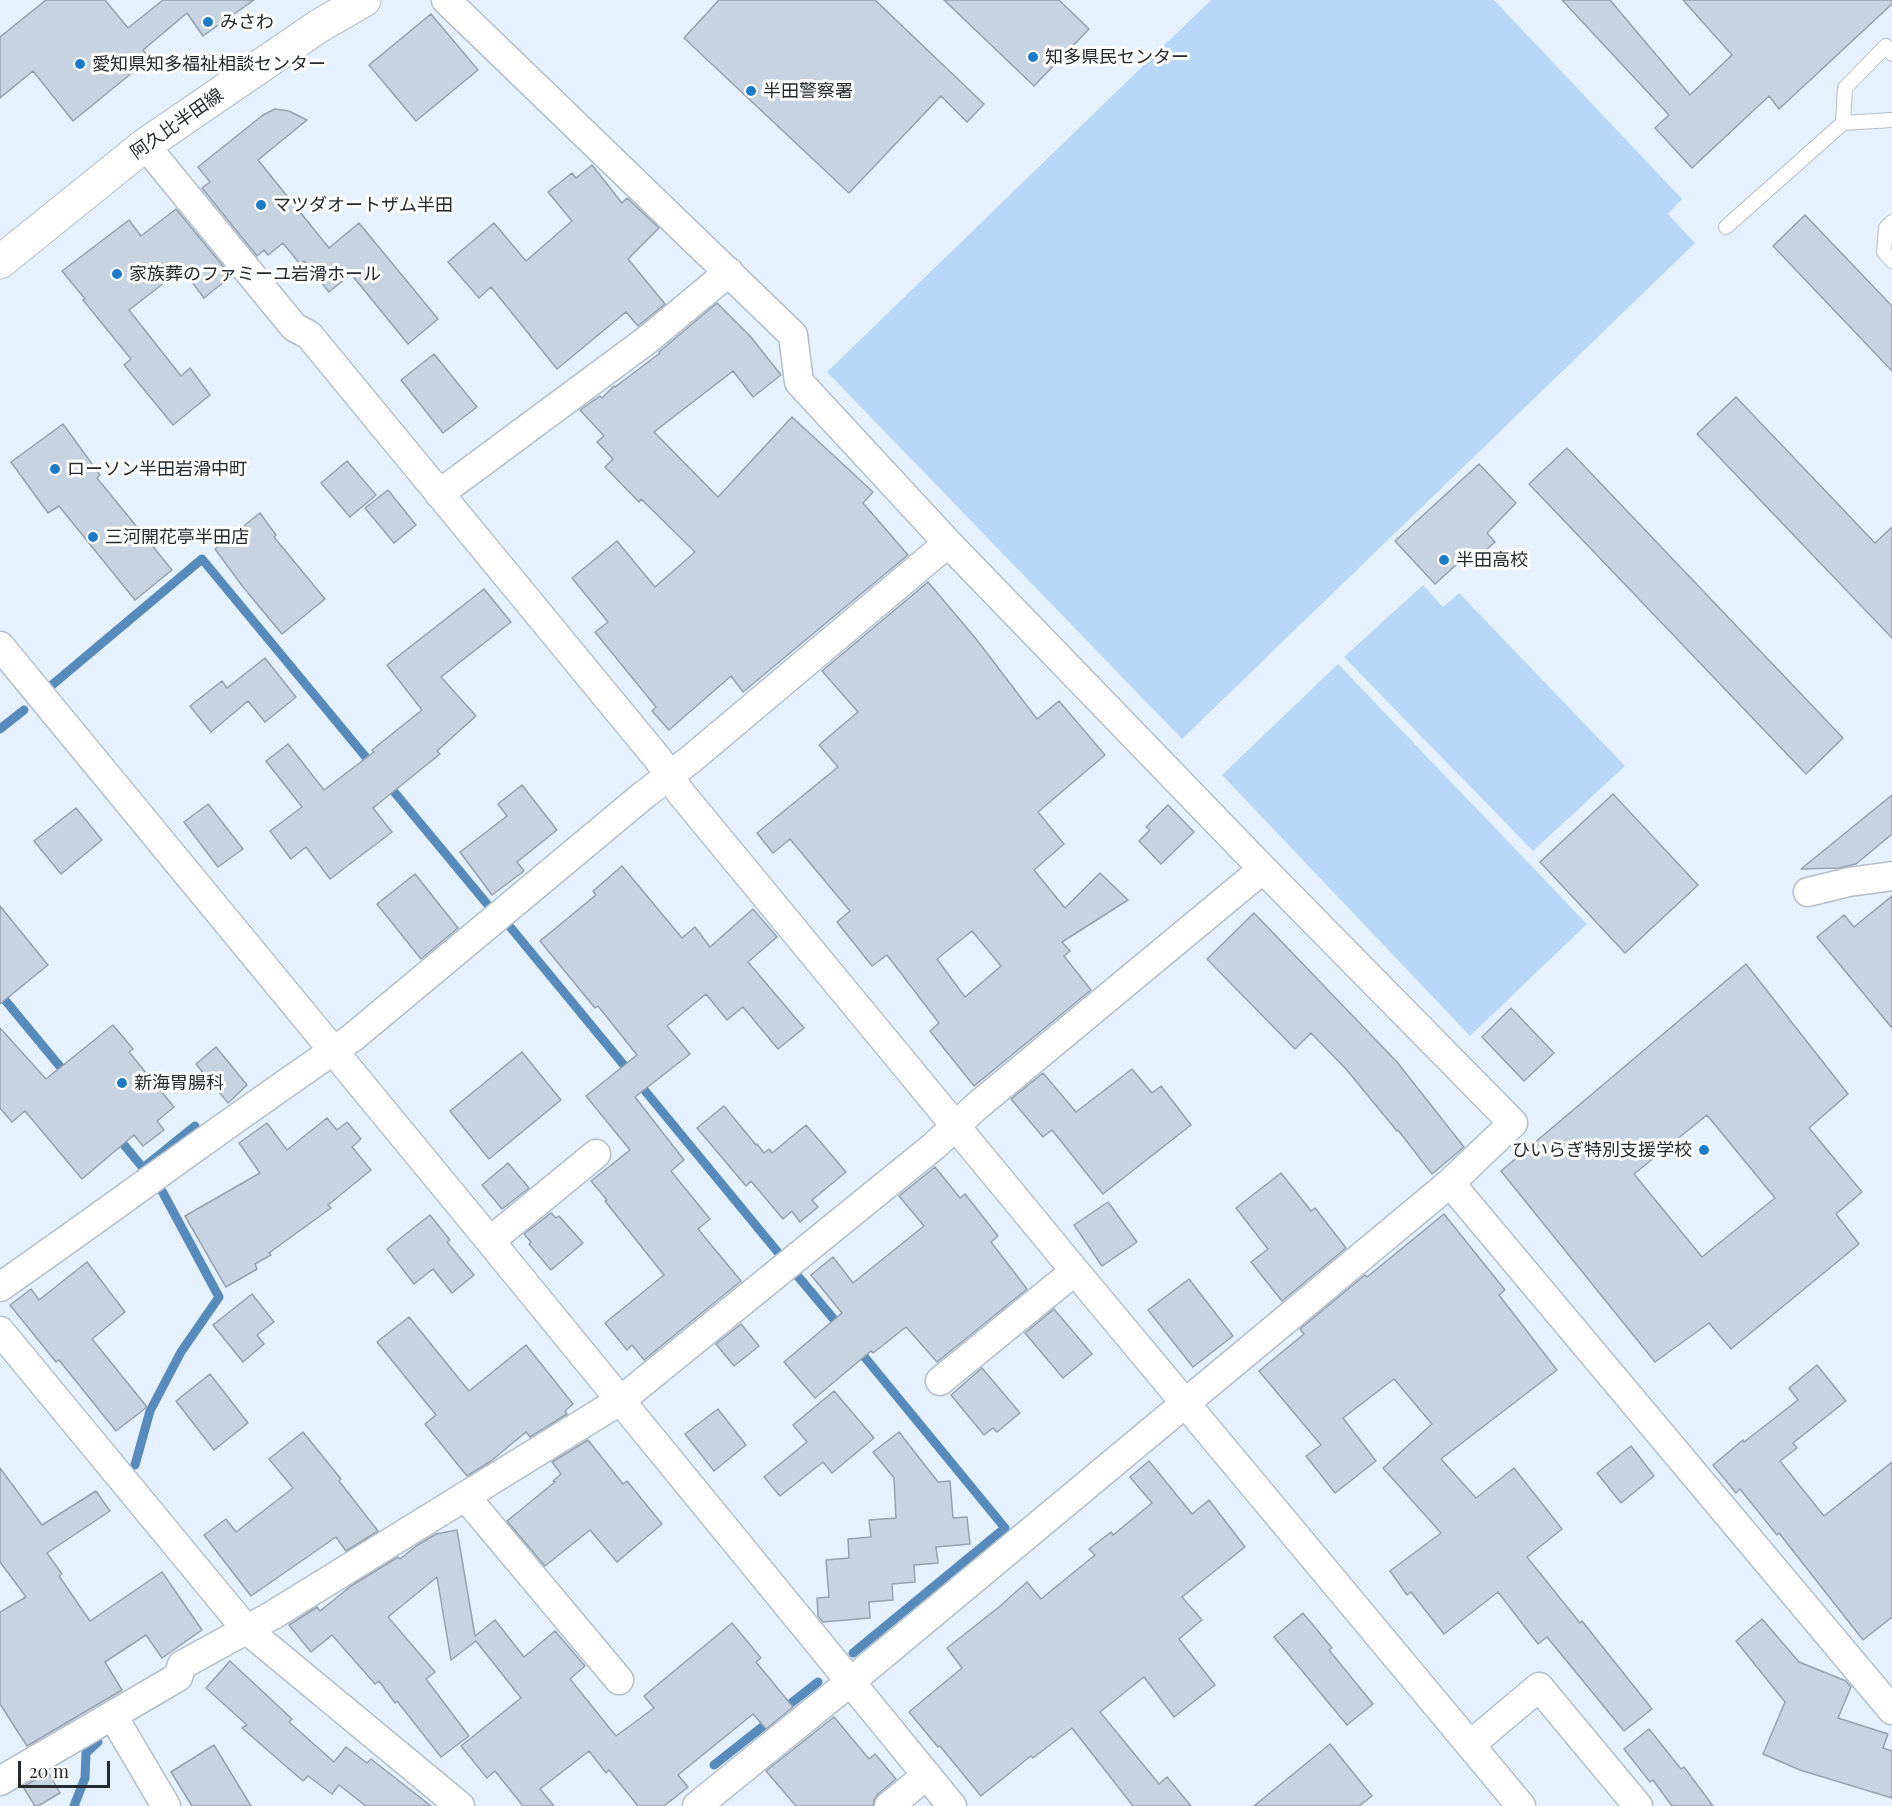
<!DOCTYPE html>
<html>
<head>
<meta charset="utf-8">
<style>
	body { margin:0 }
	#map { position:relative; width:1892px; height:1806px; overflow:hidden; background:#e5f1fe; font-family:"Playfair Display",serif }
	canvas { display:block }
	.scale { position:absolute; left:18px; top:1761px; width:92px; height:27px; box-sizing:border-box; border:3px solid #252a2e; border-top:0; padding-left:8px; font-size:18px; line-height:21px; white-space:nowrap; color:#252a2e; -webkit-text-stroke:4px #fff; paint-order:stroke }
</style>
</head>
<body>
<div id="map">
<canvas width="1892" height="1806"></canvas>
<div class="scale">20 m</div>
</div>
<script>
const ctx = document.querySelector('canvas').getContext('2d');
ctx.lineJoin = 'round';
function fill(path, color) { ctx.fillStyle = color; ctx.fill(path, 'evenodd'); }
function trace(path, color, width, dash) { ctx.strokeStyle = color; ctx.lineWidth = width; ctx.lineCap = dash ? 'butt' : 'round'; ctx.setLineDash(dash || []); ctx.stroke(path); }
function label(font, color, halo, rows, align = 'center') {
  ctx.font = font + ' "Playfair Display","Noto Sans JP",serif'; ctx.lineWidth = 6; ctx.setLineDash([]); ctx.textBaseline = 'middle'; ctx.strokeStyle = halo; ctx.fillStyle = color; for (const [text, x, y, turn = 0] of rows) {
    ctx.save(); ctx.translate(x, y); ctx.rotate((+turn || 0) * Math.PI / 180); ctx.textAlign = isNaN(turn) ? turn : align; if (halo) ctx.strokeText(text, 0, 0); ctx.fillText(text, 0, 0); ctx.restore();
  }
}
const green = new Path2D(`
	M1211,0H1494L1682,199L1668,214L1695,243L1182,739L827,372Z
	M1423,585L1443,607L1459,593L1625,766L1533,851L1344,657Z
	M1338,664L1587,924L1470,1036L1222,775Z`);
const stream = new Path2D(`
	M52,685L202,559L374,767
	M0,729L24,710
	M386,782L488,905
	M511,928L781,1256
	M0,994L67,1075
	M116,1135L143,1168L195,1126
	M796,1274L842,1329
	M135,1465L150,1411L181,1352L219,1297L162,1191
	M853,1653L1005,1528L858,1349
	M781,1711L818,1682
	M714,1765L771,1720
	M74,1806L85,1778L86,1753L98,1742`);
const building = new Path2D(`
	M46,0H105L128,28L163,0H254L203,36L187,13L143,50L150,58L73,121L33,71L0,98V37Z
	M719,0H875L984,104L967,122L941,96L849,193L684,38Z
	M944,0H1059L1089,29L1034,86Z
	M1562,0H1610L1690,95L1732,55L1683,0H1892V4L1779,109L1769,96L1692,168L1655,128L1669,115Z
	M431,14L478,70L416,121L369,65Z
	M275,109L289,111L307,120L258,160L329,248L359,223L438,319L408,344L351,274L329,292L304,261L300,264L283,243L268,255L264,250L257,256L202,188L210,182L198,167L263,115Z
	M592,165L622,203L627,198L659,228L628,259L665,304L638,326L626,312L557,369L491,287L479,298L448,262L494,223L526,261L572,221L548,192L572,173L576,178Z
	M176,209L231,276L204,298L182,269L129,310L181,376L190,368L210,395L173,425L124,365L131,359L83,300L85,299L62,271L129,220L141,236Z
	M1805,215L1892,306V371L1773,246Z
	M717,303L750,336L781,375L753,397L733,371L654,432L718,497L792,417L873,492L863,503L908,555L743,692L731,676L669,730L652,711L656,707L595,632L608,622L572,578L617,541L655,587L695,552L641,499L639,502L605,467L613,459L597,442L604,436L580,410L600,396L602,398L614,386L615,387L660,353L659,352Z
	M434,354L477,407L443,433L401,380Z
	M1736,397L1875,543L1892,527V638L1697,434Z
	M63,424L100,475L97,478L172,570L135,600L59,506L48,513L11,462Z
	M1567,448L1843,738L1806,774L1529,484Z
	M347,461L376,495L350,517L321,483Z
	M1479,464L1516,503L1487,533L1495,542L1472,562L1466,556L1435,584L1395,541Z
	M388,490L416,525L394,543L365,508Z
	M260,513L276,535L274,537L325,599L282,634L243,587L215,549Z
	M928,582L977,640L1037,719L1059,701L1105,755L1038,812L1064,844L1034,870L1065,908L1100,873L1128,900L1062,942L1070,951L1064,956L1091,990L974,1086L930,1031L939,1023L887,955L872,966L837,922L850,911L790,839L773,853L757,833L838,767L819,745L858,712L822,671ZM972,931L1001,966L965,997L937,959Z
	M484,589L511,622L441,677L476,716L437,751L440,754L373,808L392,832L330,879L306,847L291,859L270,831L302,807L266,761L288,744L324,790L374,752L372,750L422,710L387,665Z
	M265,658L296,697L265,722L248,701L211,732L190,706L222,681L227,688Z
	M522,785L557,830L517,862L524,871L492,895L460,852L507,816L498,804Z
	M1613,794L1698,885L1625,953L1540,862Z
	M1892,795V834L1856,864L1839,868L1801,869Z
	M208,804L243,849L218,867L184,822Z
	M1168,805L1194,832L1161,864L1139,841L1150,830L1146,827Z
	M76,808L102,840L61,874L34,841Z
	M622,866L682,938L695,927L710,947L753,909L777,937L748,962L804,1028L778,1049L743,1007L727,1020L706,994L667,1026L690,1054L635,1097L684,1160L671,1171L710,1219L698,1229L741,1281L644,1360L632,1345L627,1350L605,1323L664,1275L605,1201L607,1200L591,1181L630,1150L586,1096L637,1055L598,1006L595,1008L540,941L596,895L593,891Z
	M415,874L458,928L421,959L377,904Z
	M1892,896V1028L1817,937L1844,915L1854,927Z
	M0,906L48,965L0,1004Z
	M1254,913L1397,1062L1464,1147L1432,1174L1398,1130L1397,1131L1346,1069L1311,1033L1295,1049L1207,959Z
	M1746,964L1848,1094L1809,1128L1862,1192L1836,1214L1859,1244L1731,1349L1709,1323L1655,1362L1501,1171ZM1707,1115L1775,1198L1702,1257L1634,1174Z
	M1511,1008L1554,1053L1524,1081L1482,1037Z
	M113,1025L133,1049L129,1052L174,1107L157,1121L164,1130L143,1146L134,1135L82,1179L25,1111L12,1122L0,1108V1028L46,1079Z
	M216,1047L247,1085L228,1103L196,1064Z
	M522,1052L561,1100L489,1159L450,1111Z
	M1132,1069L1152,1093L1161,1086L1191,1125L1103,1194L1052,1130L1043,1137L1011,1099L1043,1073L1076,1112Z
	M724,1106L756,1145L757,1144L764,1153L769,1149L772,1153L806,1125L846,1172L812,1200L818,1207L800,1222L792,1211L783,1219L751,1181L746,1186L697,1128Z
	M327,1118L337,1130L347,1122L361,1139L352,1147L371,1170L328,1205L331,1208L269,1253L271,1255L255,1264L257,1269L226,1287L185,1216L260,1173L239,1143L267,1123L287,1150Z
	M508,1163L529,1188L502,1209L482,1185Z
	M935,1167L960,1198L965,1194L998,1236L991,1242L1027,1289L937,1362L906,1327L873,1353L871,1351L815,1398L784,1362L842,1313L811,1275L833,1257L853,1283L924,1226L899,1196Z
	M1281,1173L1311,1211L1315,1208L1346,1248L1282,1301L1251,1262L1268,1249L1236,1208Z
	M1108,1202L1137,1242L1102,1266L1074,1225Z
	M551,1213L556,1218L559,1216L583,1243L551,1270L529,1244L531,1242L524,1234Z
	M1444,1214L1505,1290L1499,1295L1557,1370L1441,1459L1476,1498L1514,1468L1562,1529L1527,1557L1580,1623L1582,1621L1652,1709L1624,1731L1547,1637L1538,1644L1498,1592L1444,1634L1411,1592L1407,1595L1390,1571L1441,1533L1383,1468L1432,1424L1394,1379L1343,1418L1376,1461L1335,1493L1306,1456L1321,1445L1259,1371L1304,1334L1300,1329L1365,1275L1367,1277Z
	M430,1215L450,1240L447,1242L474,1275L452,1293L433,1269L414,1284L387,1249Z
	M87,1262L125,1312L92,1339L147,1407L116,1431L59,1360L56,1362L10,1305L31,1289L39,1300Z
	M1189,1279L1233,1336L1193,1367L1148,1310Z
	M252,1294L274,1322L257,1335L264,1344L243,1362L213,1325Z
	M1054,1309L1092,1354L1063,1378L1025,1333Z
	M409,1317L469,1391L526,1345L573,1404L565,1411L567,1414L530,1437L526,1432L491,1461L467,1476L425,1424L436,1415L377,1342Z
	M741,1324L759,1346L734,1366L716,1344Z
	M1817,1365L1846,1401L1793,1443L1797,1448L1780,1461L1824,1516L1892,1462V1617L1863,1640L1779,1533L1777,1535L1740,1489L1736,1493L1713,1465L1743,1440L1744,1442L1798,1400L1789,1388Z
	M982,1368L1020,1413L997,1432L993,1428L984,1435L951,1395Z
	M210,1374L248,1423L214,1450L176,1401Z
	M834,1391L874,1438L832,1473L823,1462L780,1496L764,1477L807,1442L793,1425Z
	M718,1409L746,1445L714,1471L685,1434Z
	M303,1432L341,1479L339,1481L378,1531L346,1551L336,1537L251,1596L204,1535L226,1519L236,1532L293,1488L269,1459Z
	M899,1432L938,1482L950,1481L953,1518L967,1517L970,1544L936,1547L938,1563L914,1565L915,1582L892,1584L893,1600L869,1602L870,1618L823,1622L818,1616L817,1598L829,1597L826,1560L849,1558L848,1539L871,1537L869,1520L896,1518L894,1478L873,1452Z
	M588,1440L623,1484L627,1481L662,1524L617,1562L590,1530L545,1566L507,1521L555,1482L553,1481L561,1474L552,1462Z
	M1631,1446L1654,1476L1621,1503L1597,1473Z
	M1149,1461L1192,1514L1209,1500L1245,1547L1182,1597L1202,1620L1179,1639L1215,1685L1174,1717L1144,1677L1100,1712L1159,1784L1167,1777L1191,1806H1133L1072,1728L1033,1758L1031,1756L981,1796L940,1746L938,1747L909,1712L962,1668L947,1648L999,1607L1027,1582L1041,1599L1095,1555L1089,1549L1111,1532L1113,1535L1152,1503L1130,1477Z
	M0,1468L42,1525L96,1491L110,1511L47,1553L62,1574L59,1576L90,1621L162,1572L202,1630L162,1658L146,1635L105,1662L122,1690L27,1746L0,1704V1612L26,1597L0,1562Z
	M457,1530L475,1636L495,1620L524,1657L555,1631L585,1666L570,1679L616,1736L654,1708L644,1696L732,1623L761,1658L756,1662L793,1707L766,1729L753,1714L678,1775L688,1787L664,1806H638L609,1770L606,1773L589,1751L540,1789L554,1806H523L495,1771L487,1778L461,1746L521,1698L476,1641L451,1660L437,1577L388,1617L435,1672L426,1679L469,1736L441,1757L397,1701L395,1703L379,1681L375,1684L332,1635L311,1652L289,1625L317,1607L320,1611L351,1586L398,1557L400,1559L416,1546L436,1534Z
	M1303,1613L1332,1648L1329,1650L1373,1704L1347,1725L1274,1637Z
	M1762,1619L1799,1662L1846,1681L1851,1687L1838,1718L1888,1734L1883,1748L1892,1751V1798L1800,1770L1763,1754L1785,1702L1736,1641Z
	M230,1661L292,1719L289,1722L334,1762L346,1747L367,1763L371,1759L431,1806H366L339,1785L332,1794L308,1776L303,1781L242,1728L247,1725L206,1688Z
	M834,1717L869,1759L875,1754L896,1779L878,1794L874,1800L873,1806H796L766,1771Z
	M1649,1729L1681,1769L1684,1767L1713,1806H1672L1653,1780L1650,1782L1624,1749Z
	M1330,1744L1372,1796L1359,1806H1254Z
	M214,1745L251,1806H192L171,1772Z
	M48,1772L60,1793L38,1806H35L23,1787Z`);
const lane = new Path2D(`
	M1843,123L1892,120
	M1892,222L1886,228L1884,252L1892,261
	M1726,227L1843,123L1845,88L1886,46L1892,54`);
const street = new Path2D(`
	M446,0L793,335L799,382L948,543L1263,869L1513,1123L1450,1183L850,1682L697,1806
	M145,145L294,327L309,335L658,759L680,792L1075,1271L1521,1806
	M439,494L647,340L729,272
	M0,646L490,1241L952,1806
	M1808,892L1849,882L1892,876
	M1450,1183L1892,1710
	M490,1241L596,1154
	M0,1287C118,1205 233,1118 352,1038L645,794L690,760L948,543
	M0,1331L246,1629L460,1806
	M940,1381L1075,1271
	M465,1496L619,1680
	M113,1716L166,1806
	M1470,1745L1539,1687L1638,1806
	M0,1781L178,1677L182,1665L273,1615L621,1400L934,1146L977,1106L1263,869
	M889,1806L927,1775`);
const secondary = new Path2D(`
	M0,262L145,145L319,26L364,0`);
const markers = [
	[208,22,6,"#1b7bc7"],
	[1033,57,6,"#1b7bc7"],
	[80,64,6,"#1b7bc7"],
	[751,91,6,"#1b7bc7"],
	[261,205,6,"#1b7bc7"],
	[117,274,6,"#1b7bc7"],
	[55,469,6,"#1b7bc7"],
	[93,537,6,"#1b7bc7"],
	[1444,560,6,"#1b7bc7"],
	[122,1083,6,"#1b7bc7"],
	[1704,1150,6,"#1b7bc7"]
];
const poiNames = [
	["みさわ",220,22],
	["知多県民センター",1045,57],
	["愛知県知多福祉相談センター",92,64],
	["半田警察署",763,91],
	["マツダオートザム半田",273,205],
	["家族葬のファミーユ岩滑ホール",129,274],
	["ローソン半田岩滑中町",67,469],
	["三河開花亭半田店",105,537],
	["半田高校",1456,560],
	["新海胃腸科",134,1083],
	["ひいらぎ特別支援学校",1692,1150,"right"]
];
const streetNames = [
	["阿久比半田線",177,124,-35]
];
fill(green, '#b8d7f7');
trace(stream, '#578bbc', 9);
fill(building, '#c7d3e0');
trace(building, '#95a1ad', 1.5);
trace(lane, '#b2beca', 16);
trace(street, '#b2beca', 31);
trace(secondary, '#b2beca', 35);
trace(lane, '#fff', 14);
trace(street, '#fff', 28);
trace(secondary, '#fff', 33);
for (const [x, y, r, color] of markers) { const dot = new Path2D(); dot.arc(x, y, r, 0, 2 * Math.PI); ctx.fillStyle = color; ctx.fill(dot); trace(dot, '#fff', 2); }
label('18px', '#252a2e', '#fff', poiNames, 'left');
label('18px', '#252a2e', '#fff', streetNames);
</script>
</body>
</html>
